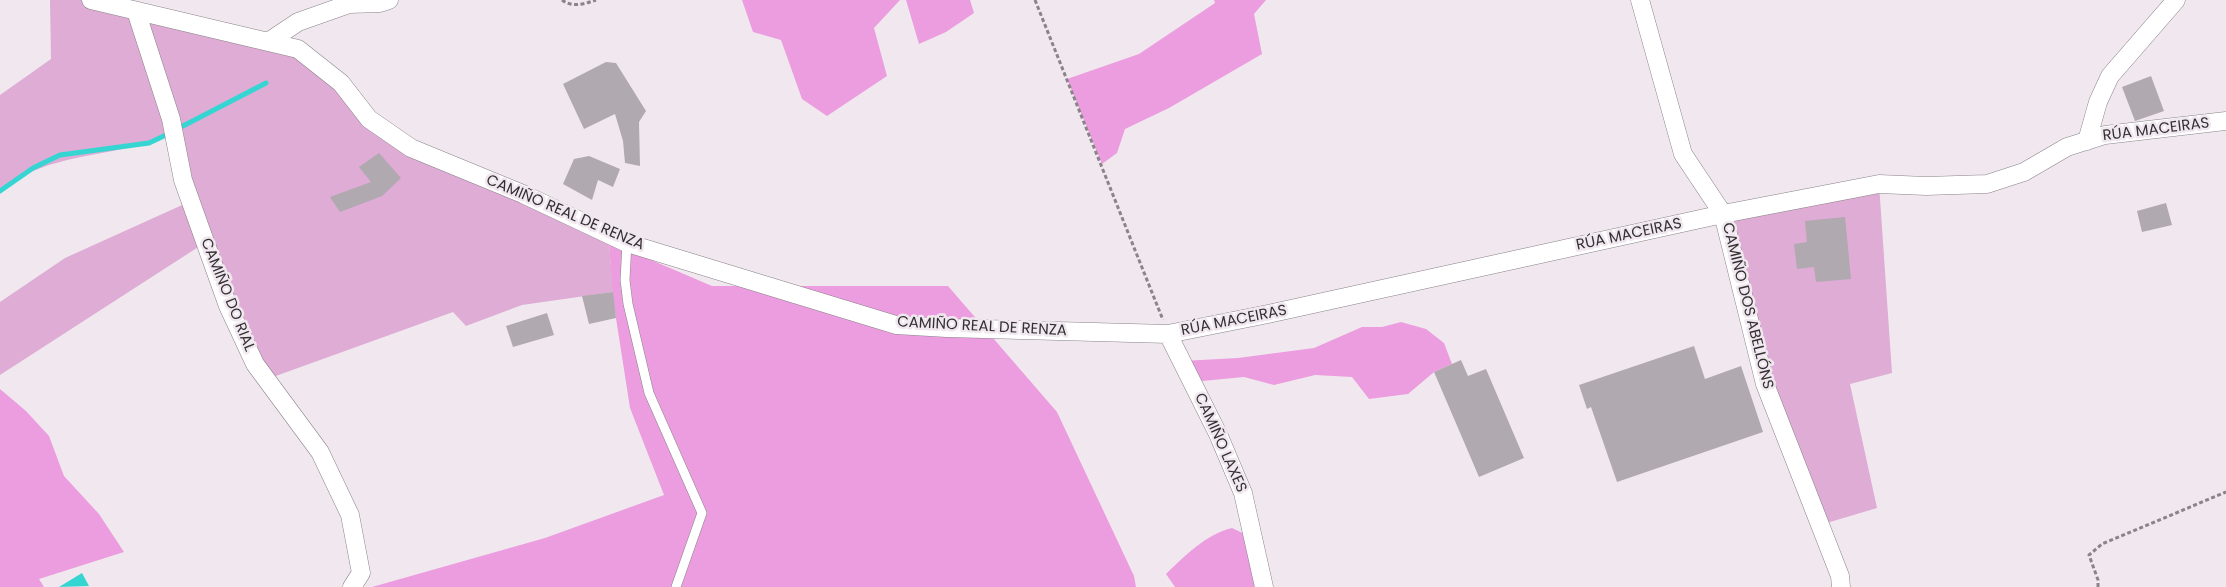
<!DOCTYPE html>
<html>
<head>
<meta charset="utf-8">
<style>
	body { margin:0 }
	canvas { display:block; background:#f0e8ee }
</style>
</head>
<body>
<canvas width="2226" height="587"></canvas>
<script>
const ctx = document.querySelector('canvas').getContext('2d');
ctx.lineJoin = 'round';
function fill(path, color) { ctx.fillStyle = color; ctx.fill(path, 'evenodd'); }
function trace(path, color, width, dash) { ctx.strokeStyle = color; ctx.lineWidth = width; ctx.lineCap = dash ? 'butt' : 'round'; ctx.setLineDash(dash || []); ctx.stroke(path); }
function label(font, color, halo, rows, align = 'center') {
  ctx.font = font + ' Poppins,sans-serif'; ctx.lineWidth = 5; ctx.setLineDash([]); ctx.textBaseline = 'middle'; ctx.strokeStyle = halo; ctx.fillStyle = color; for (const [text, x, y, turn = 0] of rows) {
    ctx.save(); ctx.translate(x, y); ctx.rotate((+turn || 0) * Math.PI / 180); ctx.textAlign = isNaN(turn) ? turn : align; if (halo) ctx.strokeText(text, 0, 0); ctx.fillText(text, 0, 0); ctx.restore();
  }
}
const green = new Path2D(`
	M50,0H91L297,50L366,120L609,242L613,292L522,305L466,326L453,312L273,377V387L206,242L0,375V302L65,258L191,201L168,134C122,156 68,152 23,176C15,180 7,186 0,191V95L51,59Z
	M1879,184L1892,373L1850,384L1877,508L1820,525L1765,384L1723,214Z`);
const forest = new Path2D(`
	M742,0H900L874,28L887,76L827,116L802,99L781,40L753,32Z
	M906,0H970L974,13L946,32L919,44Z
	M1214,0H1266L1254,14L1262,54L1169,108L1125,129L1117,153L1102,164L1067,79L1139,54L1215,3Z
	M609,242L712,286H948L1057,412L1134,576L1136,587H372L545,538L664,495L630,408L613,299Z
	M1401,322L1426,329L1444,343L1452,364L1434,372L1408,394L1369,399L1352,377L1315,375L1274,385L1244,377L1192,382L1182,361L1238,358L1314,348L1362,327H1382Z
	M0,389L26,411L49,436L64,476L99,514L124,552L39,579L44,587H0Z
	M1232,528L1253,538L1263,587H1175L1166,574C1185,556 1206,534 1232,528Z`);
const water = new Path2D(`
	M82,573L89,586L59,587Z`);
const stream = new Path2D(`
	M183,126L266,83
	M0,191L33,168L60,155L149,143L168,134`);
const building = new Path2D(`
	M606,62L616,63L646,111L639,122L640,166L625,163L623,141L615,114L584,129L563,84Z
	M2151,76L2164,111L2135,121L2122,87Z
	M379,153L401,178L382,196L340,212L330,197L371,182L359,167Z
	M589,156L620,169L613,187L598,180L592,200L563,184L574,159Z
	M2166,203L2172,225L2142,232L2137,211Z
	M1845,217L1851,279L1816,282L1814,267L1797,269L1794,244L1807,242L1805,221Z
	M613,292L616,318L589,324L582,296Z
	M547,313L554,335L513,347L506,326Z
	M1694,346L1705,379L1741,366L1763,432L1617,482L1591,407L1587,409L1579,385Z
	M1461,360L1468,376L1486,369L1524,458L1479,477L1434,372Z`);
const path = new Path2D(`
	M562,0C573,8 584,4 596,0
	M1035,0L1163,320
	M2098,587V580L2089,555L2102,544L2226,492`);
const service = new Path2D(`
	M627,243L625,280L628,304L649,393L702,513L676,587`);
const minor = new Path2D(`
	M91,0L298,49L341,83L369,119L411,148L523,194L627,243L896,325L947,328L1168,334L1268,314L1723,214L1879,184L1926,186L1987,184L2024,172L2067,147L2105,135L2226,121
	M1640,0L1683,154L1723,214L1765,384L1840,576L1841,587
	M136,11L171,119L183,180L228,306L255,364L320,452L350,515L361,573L352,587
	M268,42L298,22L349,4L380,3L389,0
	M2087,141L2098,102L2110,76L2176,0
	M1168,334L1218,434L1243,493L1264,587`);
const streetNames = [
	["RÚA MACEIRAS",2156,130,-7],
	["CAMIÑO REAL DE RENZA",565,213,23],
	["RÚA MACEIRAS",1629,235,-12],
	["CAMIÑO DO RIAL",227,295,68],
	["CAMIÑO DOS ABELLÓNS",1747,306,76],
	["RÚA MACEIRAS",1234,321,-11],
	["CAMIÑO REAL DE RENZA",982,327,3],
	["CAMIÑO LAXES",1220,443,66]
];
fill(green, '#deacd5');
fill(forest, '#ec9ddf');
fill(water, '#35d6d2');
trace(stream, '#35d6d2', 5);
fill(building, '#b0a9af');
trace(service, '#8a8389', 10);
trace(minor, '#8a8389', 19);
trace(path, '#8a8489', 3, [4, 2.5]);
trace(service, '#fff', 9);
trace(minor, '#fff', 18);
label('15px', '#333033', '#f0e8ee', streetNames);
</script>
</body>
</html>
